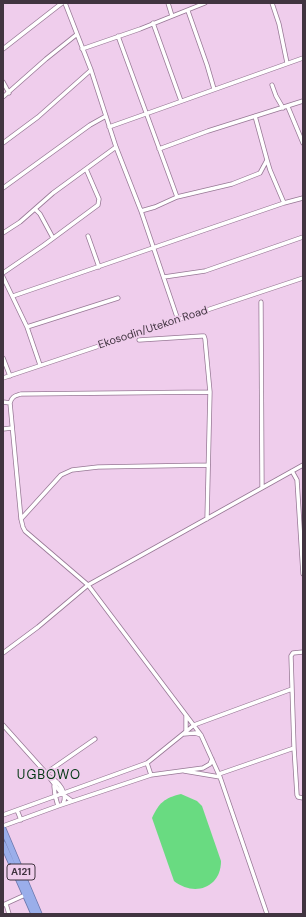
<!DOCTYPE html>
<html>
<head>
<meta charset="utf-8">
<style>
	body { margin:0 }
	#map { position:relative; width:306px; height:917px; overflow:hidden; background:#efcdec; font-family:"DM Sans",sans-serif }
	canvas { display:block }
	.frame { position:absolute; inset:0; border:4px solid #413440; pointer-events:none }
</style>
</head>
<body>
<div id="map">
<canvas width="306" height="917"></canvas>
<div class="frame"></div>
</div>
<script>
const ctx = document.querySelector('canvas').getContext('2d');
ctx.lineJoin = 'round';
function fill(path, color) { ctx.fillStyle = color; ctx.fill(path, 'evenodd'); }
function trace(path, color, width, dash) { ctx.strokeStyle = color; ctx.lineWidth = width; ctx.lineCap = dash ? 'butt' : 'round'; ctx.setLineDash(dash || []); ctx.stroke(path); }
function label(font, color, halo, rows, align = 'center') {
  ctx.font = font + ' "DM Sans",sans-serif'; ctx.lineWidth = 3.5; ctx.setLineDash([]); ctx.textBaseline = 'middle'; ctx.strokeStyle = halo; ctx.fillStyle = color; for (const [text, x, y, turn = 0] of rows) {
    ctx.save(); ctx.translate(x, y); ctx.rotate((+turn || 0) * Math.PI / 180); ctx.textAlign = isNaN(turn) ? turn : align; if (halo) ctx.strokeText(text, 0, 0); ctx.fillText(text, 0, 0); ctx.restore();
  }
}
const green = new Path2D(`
	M181,794L197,801L202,806L221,861C221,888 194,897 174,881L152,818C159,803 164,798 181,794Z`);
const minor = new Path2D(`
	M65,3L91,70L116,147L141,211L178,320
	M168,3L172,16
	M272,3L279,24L287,63
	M188,11L207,65L214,89
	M153,23L181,101
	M118,36L177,197
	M3,49L62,3
	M82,49L140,29L205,3
	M3,82L9,93
	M272,85L276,96L283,108
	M3,97L46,59L76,35
	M288,107L303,143
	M109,127L303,58
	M3,143L38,117L91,70
	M159,149L208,131L303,101
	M267,160L270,170L284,203
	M3,188L90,125L106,116
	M35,209L40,214L53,238
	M141,211L155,207L177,197L232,184L260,173L267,160L255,116
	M3,233L20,222L53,193L116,147
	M88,236L99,267
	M3,273L44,245L98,205L99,199L86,169
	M3,277L27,327L40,365
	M164,277L205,271L303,237
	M13,296L202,231L284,203L303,198
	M261,302L262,487
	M27,327L118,298
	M139,340L202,336H204L205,339L210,392L207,519
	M3,358L10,376
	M3,378L303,278
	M210,392L21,394C15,396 12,396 10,403L21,519L23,527L25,531L88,585L201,735L220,777L267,914
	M3,402L10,403
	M3,429L12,428
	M292,471L297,480L303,574
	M21,519L61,475L72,470L98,467L208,465
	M303,652L293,653L291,656L294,748L297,795L298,797L303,798
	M3,653L38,627L88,585L303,465
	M186,716V731
	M3,725L46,773L61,793L72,801
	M184,734L195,733L201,735
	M147,763L151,775
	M184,771L220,777
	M46,773L95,739
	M219,774L294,748
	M50,777C59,782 68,793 63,804
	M54,786L55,795L58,806
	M17,810L21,820
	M3,815L147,763L194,725L292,689
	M3,826L58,806L151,775L203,768L210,764L212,759
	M6,904L9,914
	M3,905L25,895`);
const trunk = new Path2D(`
	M3,829L39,914
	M3,844L34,914`);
const shields = [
	[21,872,28]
];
const shieldNames = [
	["A121",21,872]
];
const streetNames = [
	["Ekosodin/Utekon Road",153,328,-18]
];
const quarterNames = [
	["UGBOWO",49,776]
];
fill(green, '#69db81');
trace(minor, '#977895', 5);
trace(trunk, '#6a76ab', 7);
trace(minor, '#fff', 3.5);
trace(trunk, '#9aaeea', 5.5);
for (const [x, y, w] of shields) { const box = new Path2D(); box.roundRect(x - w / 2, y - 8, w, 16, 3); ctx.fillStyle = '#efcdec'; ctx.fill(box); trace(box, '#413440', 1); }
label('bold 10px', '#413440', null, shieldNames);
label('11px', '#413440', '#efcdec', streetNames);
ctx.letterSpacing = '1px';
label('13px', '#033713', '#efcdec', quarterNames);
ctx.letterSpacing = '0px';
</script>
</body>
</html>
